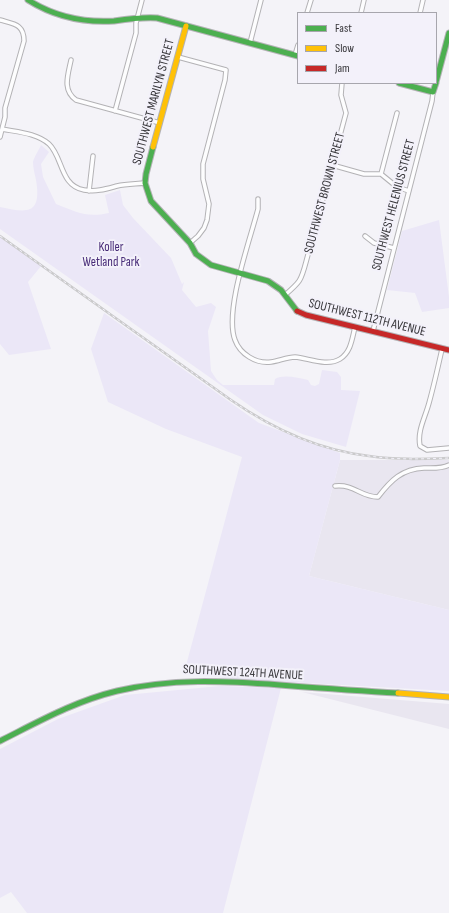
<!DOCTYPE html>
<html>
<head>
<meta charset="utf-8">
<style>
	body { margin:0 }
	#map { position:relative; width:449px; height:913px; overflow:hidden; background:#f4f3f8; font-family:"Sofia Sans Condensed",sans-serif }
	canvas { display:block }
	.legend { position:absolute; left:297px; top:12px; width:140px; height:72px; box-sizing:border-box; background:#f3f1fa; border:1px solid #a7a6ad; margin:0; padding:5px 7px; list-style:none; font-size:12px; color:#363539 }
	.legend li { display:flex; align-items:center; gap:8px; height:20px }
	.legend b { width:20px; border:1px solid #a7a6ad }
</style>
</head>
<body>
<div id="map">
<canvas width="449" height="913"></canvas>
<ul class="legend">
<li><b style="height:5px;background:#4caf50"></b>Fast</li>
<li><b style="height:5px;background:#ffc107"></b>Slow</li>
<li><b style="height:5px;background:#c62828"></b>Jam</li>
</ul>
</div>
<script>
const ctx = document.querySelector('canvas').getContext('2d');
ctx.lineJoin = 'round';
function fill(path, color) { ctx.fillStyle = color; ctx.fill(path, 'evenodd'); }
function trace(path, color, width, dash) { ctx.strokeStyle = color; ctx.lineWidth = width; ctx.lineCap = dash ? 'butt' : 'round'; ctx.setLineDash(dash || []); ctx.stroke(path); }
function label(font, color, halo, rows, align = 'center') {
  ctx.font = font + ' "Sofia Sans Condensed",sans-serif'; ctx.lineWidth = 4; ctx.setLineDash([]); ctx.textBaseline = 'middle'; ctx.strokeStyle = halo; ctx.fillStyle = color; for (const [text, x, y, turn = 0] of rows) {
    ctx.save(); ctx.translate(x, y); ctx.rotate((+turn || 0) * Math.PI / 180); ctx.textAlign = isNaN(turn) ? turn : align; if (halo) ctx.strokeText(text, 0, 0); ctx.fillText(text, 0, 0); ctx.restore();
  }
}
const built = new Path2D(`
	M340,460H449V610L309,576Z
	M302,692L449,704V729Z`);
const green = new Path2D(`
	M41,145L49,152L41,164L43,177L56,204C77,212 86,218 109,213L105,195L120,190L123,205L133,218L171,258L182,284L184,282L182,290L196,307L211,303L216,307L208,331L211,371L217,380L223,385H274L275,379C284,374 298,378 308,380L311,385L315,386L319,384L322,370L337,372L341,377V390L360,391L346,447L302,434L263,415L0,229V207C27,213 42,215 36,180C35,175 33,168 33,162C34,157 39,150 41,145Z
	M439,220L449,297V308L422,312L415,293L387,290L402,231Z
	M0,236L42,265L28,282L51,349L9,355L0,344Z
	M104,313L259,423L340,453V460L309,576L449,610V691L236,679L184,673L242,457L166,429L108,402L91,349Z
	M220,686L281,688L223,913H27L11,892L0,898V749L58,719L125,695Z`);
const street = new Path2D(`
	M307,13L311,0
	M361,13L364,0
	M420,13L423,0
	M0,20C14,24 24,24 24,41L5,108V117L0,137
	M250,43L261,0
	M295,55L298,45
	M178,57L226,70L225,80L203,164V179L209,204L207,220L204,228L198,236L190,243
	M71,60C68,75 62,90 76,100L160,123
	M115,111L136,33V23L142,0
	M2,129C17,132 37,133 49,144C63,157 60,186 84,190C97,192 106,189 117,186C126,184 136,184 145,183
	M332,165L364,174H381L397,187L409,191
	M381,174L397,113
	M89,191L93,156
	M258,199V209C250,240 224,311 235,340C240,354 256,364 271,362C279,361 287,357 295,357C308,358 327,367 340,359C351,352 352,339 355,327
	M365,236L374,243L394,248
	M285,295C300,282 301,281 306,262L346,113L341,95L342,83
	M373,331L432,101L433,92
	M442,349C438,367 434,385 429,403C425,418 417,431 420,446L427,450L449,448
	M335,486C355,484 360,497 378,497C391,480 402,469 424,468C433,468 441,469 449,465`);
const fast = new Path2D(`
	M28,0C55,17 82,23 114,21C128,19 142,17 157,18L298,56
	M436,82L449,33
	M399,83L433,92L436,83
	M153,147L146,174L145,183L151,201L190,243L196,254L211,265L268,281L281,290L297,311
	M0,741C38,722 75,701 117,691C171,678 225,681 280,685C319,688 359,691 398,693`);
const slow = new Path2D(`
	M153,147L186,26
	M398,693L449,697`);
const jam = new Path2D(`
	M297,311L306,315L449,350`);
const rail = new Path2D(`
	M0,236L231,400C273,429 318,450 369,456C396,460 422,459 449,458`);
const streetNames = [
	["SOUTHWEST MARILYN STREET",154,102,-75],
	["SOUTHWEST BROWN STREET",325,193,-75],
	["SOUTHWEST HELENIUS STREET",394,205,-75],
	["SOUTHWEST 112TH AVENUE",367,318,14],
	["SOUTHWEST 124TH AVENUE",243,673,3]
];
const parkNames = [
	["Koller",111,248],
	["Wetland Park",111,263]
];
fill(built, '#e9e6f0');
fill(green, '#ebe7f7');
trace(street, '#b3b2b5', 5.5);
trace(fast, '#b3b2b5', 7);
trace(slow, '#b3b2b5', 7);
trace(jam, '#b3b2b5', 7);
trace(street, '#fdfdfe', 3.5);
trace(fast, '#4caf50', 5);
trace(slow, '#ffc107', 5);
trace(jam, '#c62828', 5);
trace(rail, '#cacacb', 2.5);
trace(rail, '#f3f1fa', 1, [3]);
label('13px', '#363539', '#f3f1fa', streetNames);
label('13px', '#472b77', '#f3f1fa', parkNames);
</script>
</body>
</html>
